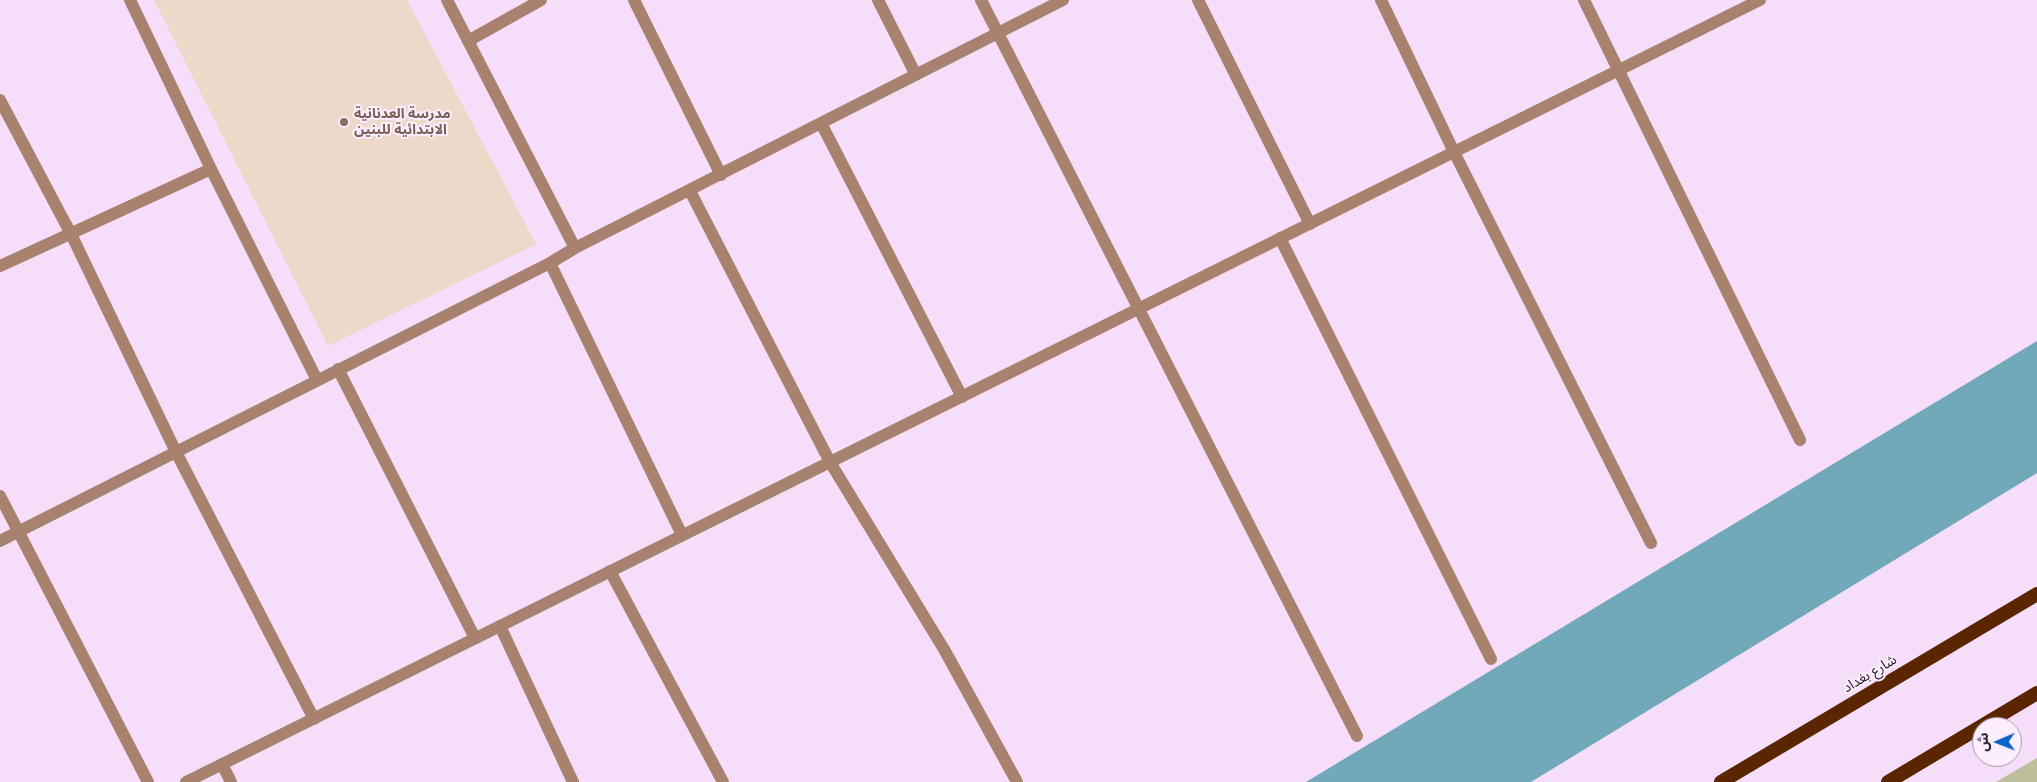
<!DOCTYPE html>
<html>
<head>
<meta charset="utf-8">
<style>
	body { margin:0 }
	#map { position:relative; width:2037px; height:782px; overflow:hidden; background:#f6ddf9; font-family:"PT Sans","Noto Sans Arabic",sans-serif }
	canvas { display:block }
	.north { position:absolute; left:1972px; top:717px; width:50px; height:50px; box-sizing:border-box; background:#fdeeff; border:1px solid #a69aa8; border-radius:50%; rotate:269deg; font-size:14px; font-weight:700; line-height:20px; text-align:center; color:#241b25 }
	.north::after { content:''; display:block; margin:auto; width:18px; height:22px; background:#0d63cc; clip-path:polygon(50% 0,100% 100%,50% 72%,0 100%) }
</style>
</head>
<body>
<div id="map">
<canvas width="2037" height="782"></canvas>
<div class="north">ش</div>
</div>
<script>
const ctx = document.querySelector('canvas').getContext('2d');
ctx.lineJoin = 'round';
function fill(path, color) { ctx.fillStyle = color; ctx.fill(path, 'evenodd'); }
function trace(path, color, width, dash) { ctx.strokeStyle = color; ctx.lineWidth = width; ctx.lineCap = dash ? 'butt' : 'round'; ctx.setLineDash(dash || []); ctx.stroke(path); }
function label(font, color, halo, rows, align = 'center') {
  ctx.font = font + ' "PT Sans","Noto Sans Arabic",sans-serif'; ctx.lineWidth = 4; ctx.setLineDash([]); ctx.textBaseline = 'middle'; ctx.strokeStyle = halo; ctx.fillStyle = color; for (const [text, x, y, turn = 0] of rows) {
    ctx.save(); ctx.translate(x, y); ctx.rotate((+turn || 0) * Math.PI / 180); ctx.textAlign = isNaN(turn) ? turn : align; if (halo) ctx.strokeText(text, 0, 0); ctx.fillText(text, 0, 0); ctx.restore();
  }
}
const education = new Path2D(`
	M154,0H407L536,244L328,346Z`);
const green = new Path2D(`
	M2037,758V782H1996Z`);
const water = new Path2D(`
	M2037,341V473L1531,782H1306Z`);
const minor = new Path2D(`
	M130,0L211,169L317,380
	M447,0L575,248
	M634,0L721,175
	M878,0L916,75
	M981,0L1357,736
	M1198,0L1310,224
	M1381,0L1454,152L1651,543
	M1584,0L1800,440
	M468,41L541,0
	M0,100L71,234L176,452L314,719
	M821,123L962,397
	M690,191L830,462L945,651L1017,782
	M1280,238L1491,659
	M550,263L682,535
	M0,266L211,169
	M338,369L475,638
	M0,496L148,782
	M0,541L550,263L575,248L1063,0
	M610,571L723,782
	M500,626L573,782
	M222,764L231,782`);
const tertiary = new Path2D(`
	M186,782L1760,0`);
const trunk = new Path2D(`
	M1721,782L2037,594
	M1888,782L2037,693`);
const markers = [
	[344,122,5,"#8d6e63"]
];
const educationNames = [
	["مدرسة العدنانية",354,114],
	["الابتدائية للبنين",354,130]
];
const streetNames = [
	["شارع بغداد",1870,674,-31]
];
fill(education, '#ecd9c9');
fill(green, '#bcbf9a');
fill(water, '#71a8ba');
trace(minor, '#a8826e', 12);
trace(tertiary, '#a8826e', 12);
trace(trunk, '#5a2601', 14);
for (const [x, y, r, color] of markers) { const dot = new Path2D(); dot.arc(x, y, r, 0, 2 * Math.PI); ctx.fillStyle = color; ctx.fill(dot); trace(dot, '#fdeeff', 2); }
label('bold 14px', '#785e54', '#fdeeff', educationNames, 'left');
label('14px', '#241b25', '#fdeeff', streetNames);
</script>
</body>
</html>
